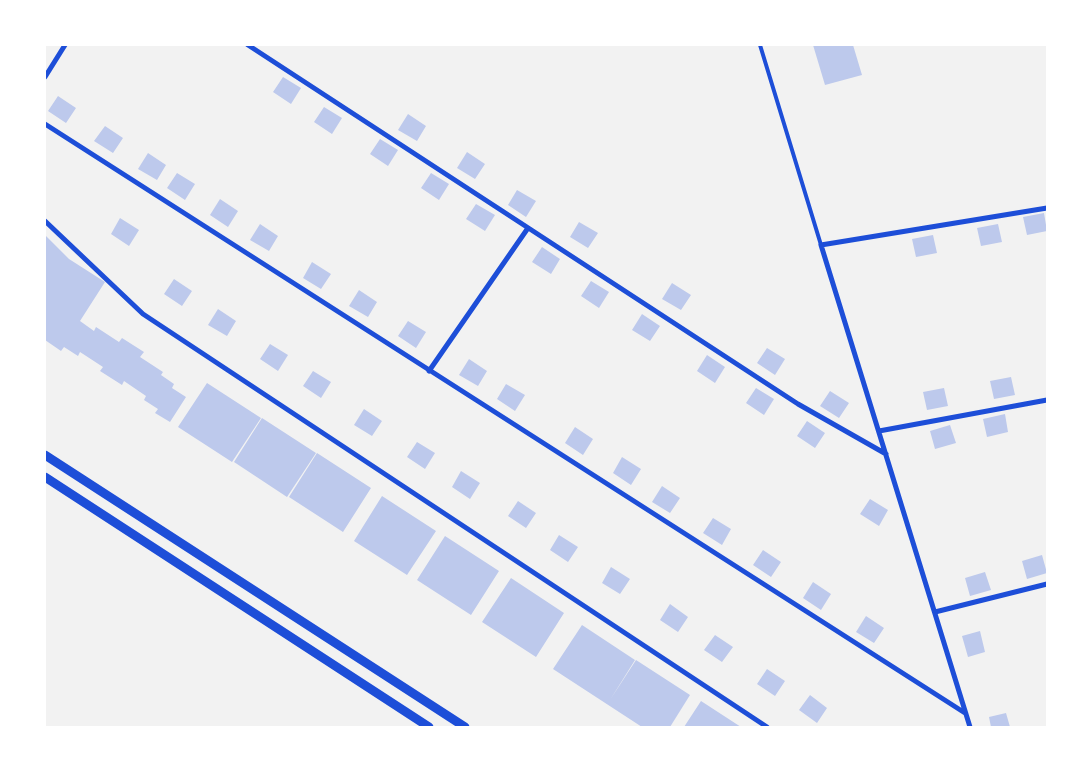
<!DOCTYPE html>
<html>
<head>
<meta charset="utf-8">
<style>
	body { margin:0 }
	#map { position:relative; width:1092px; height:772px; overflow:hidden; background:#f2f2f2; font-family:Cabin,sans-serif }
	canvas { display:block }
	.frame { position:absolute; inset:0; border:46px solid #fff; pointer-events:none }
</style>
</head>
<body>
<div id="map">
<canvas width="1092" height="772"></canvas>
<div class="frame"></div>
</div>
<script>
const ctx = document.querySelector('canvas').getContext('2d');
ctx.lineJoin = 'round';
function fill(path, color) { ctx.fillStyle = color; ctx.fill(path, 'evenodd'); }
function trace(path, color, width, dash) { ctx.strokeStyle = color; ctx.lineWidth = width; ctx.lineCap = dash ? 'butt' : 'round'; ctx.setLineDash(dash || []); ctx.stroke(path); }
const building = new Path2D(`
	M813,45H853L862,75L825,85Z
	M283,77L301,88L291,104L273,92Z
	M58,96L76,108L66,123L48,111Z
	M324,107L342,118L332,134L314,122Z
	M408,114L426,126L417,141L398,130Z
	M105,126L123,138L113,153L94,141Z
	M380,139L398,150L388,166L370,154Z
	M467,152L485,164L475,179L457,168Z
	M148,153L166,165L157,180L138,169Z
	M177,173L195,184L185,200L167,188Z
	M431,173L449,184L439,200L421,188Z
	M517,190L536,201L526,217L508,205Z
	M220,199L238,211L228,227L210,215Z
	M476,204L495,215L485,231L466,219Z
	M1044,213L1047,231L1027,235L1023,217Z
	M120,218L139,230L129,246L111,234Z
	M579,222L598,233L588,248L570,237Z
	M260,224L278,236L269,251L250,240Z
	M998,224L1002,242L981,246L977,228Z
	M45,235L69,259L105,282L80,321L94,331L96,327L119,342L122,338L144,352L140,357L163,372L161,375L174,384L172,388L186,397L170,422L155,413L158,409L144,400L146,396L124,381L122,385L100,371L103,367L80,352L78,356L64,347L61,351L45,340Z
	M933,235L937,253L916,257L912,239Z
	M542,247L560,259L551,274L532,262Z
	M312,262L331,274L321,289L303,278Z
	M174,279L192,291L182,306L164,294Z
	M591,281L609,292L599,308L581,296Z
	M672,283L691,295L681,310L662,299Z
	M359,290L377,302L368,317L349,306Z
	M218,309L236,321L227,336L208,325Z
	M642,314L660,326L650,341L632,330Z
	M408,321L426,332L416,348L398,336Z
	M270,344L288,355L278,371L260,359Z
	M767,348L785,359L775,375L757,363Z
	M707,355L725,367L715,383L697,371Z
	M469,359L487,371L478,386L459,375Z
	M313,371L331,382L321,398L303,386Z
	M1011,377L1015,395L994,399L990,381Z
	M207,383L261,418L232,462L178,427Z
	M506,384L525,395L515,411L497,399Z
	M756,388L774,399L764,415L746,403Z
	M944,388L948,406L927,410L923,392Z
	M830,391L849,403L839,418L820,406Z
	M364,409L382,421L372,436L354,425Z
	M1005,414L1008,432L987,437L983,419Z
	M262,418L316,453L287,497L234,462Z
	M807,421L825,433L815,448L797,436Z
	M950,425L956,443L935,449L930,431Z
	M575,427L593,439L583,455L565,443Z
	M417,442L435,453L425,469L407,457Z
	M317,453L371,488L343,532L289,497Z
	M622,457L641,469L631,485L613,473Z
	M461,471L480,483L470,499L452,487Z
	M662,486L680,498L670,513L652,502Z
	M382,496L436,531L407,575L354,541Z
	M870,499L888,510L879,526L860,514Z
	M518,501L536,513L526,528L508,516Z
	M713,518L731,529L722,545L703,533Z
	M559,535L578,547L568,562L550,550Z
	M445,536L499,571L471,615L417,580Z
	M763,550L781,562L771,577L753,565Z
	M1042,555L1047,573L1027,579L1022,561Z
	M611,567L630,579L620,594L602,583Z
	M985,572L991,590L970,596L965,578Z
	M511,578L564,613L536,657L482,622Z
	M813,582L831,594L821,610L803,598Z
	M670,604L688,617L678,632L660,620Z
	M866,616L884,628L874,643L856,632Z
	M582,625L635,660L610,700L636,660L690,695L670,727H642L553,669Z
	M980,631L985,652L968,657L962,636Z
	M715,635L733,647L722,662L704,650Z
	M767,669L785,681L775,696L757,684Z
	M810,695L827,708L817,723L799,710Z
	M701,701L741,727H684Z
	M1006,713L1010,727H991L989,717Z`);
const service = new Path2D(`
	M760,45L821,245`);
const minor = new Path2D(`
	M248,45L798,404L886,454
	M45,77L65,45
	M45,124L965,713
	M45,221L143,314L767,727
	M429,371L528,228
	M879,431L1047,400
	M935,612L1047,584
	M970,727L821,245L1047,208`);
const tertiary = new Path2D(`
	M45,455L465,727
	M45,477L429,727`);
fill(building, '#bdc9ec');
trace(service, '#1d4ed8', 4);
trace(minor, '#1d4ed8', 5);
trace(tertiary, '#1d4ed8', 9);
</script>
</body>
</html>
